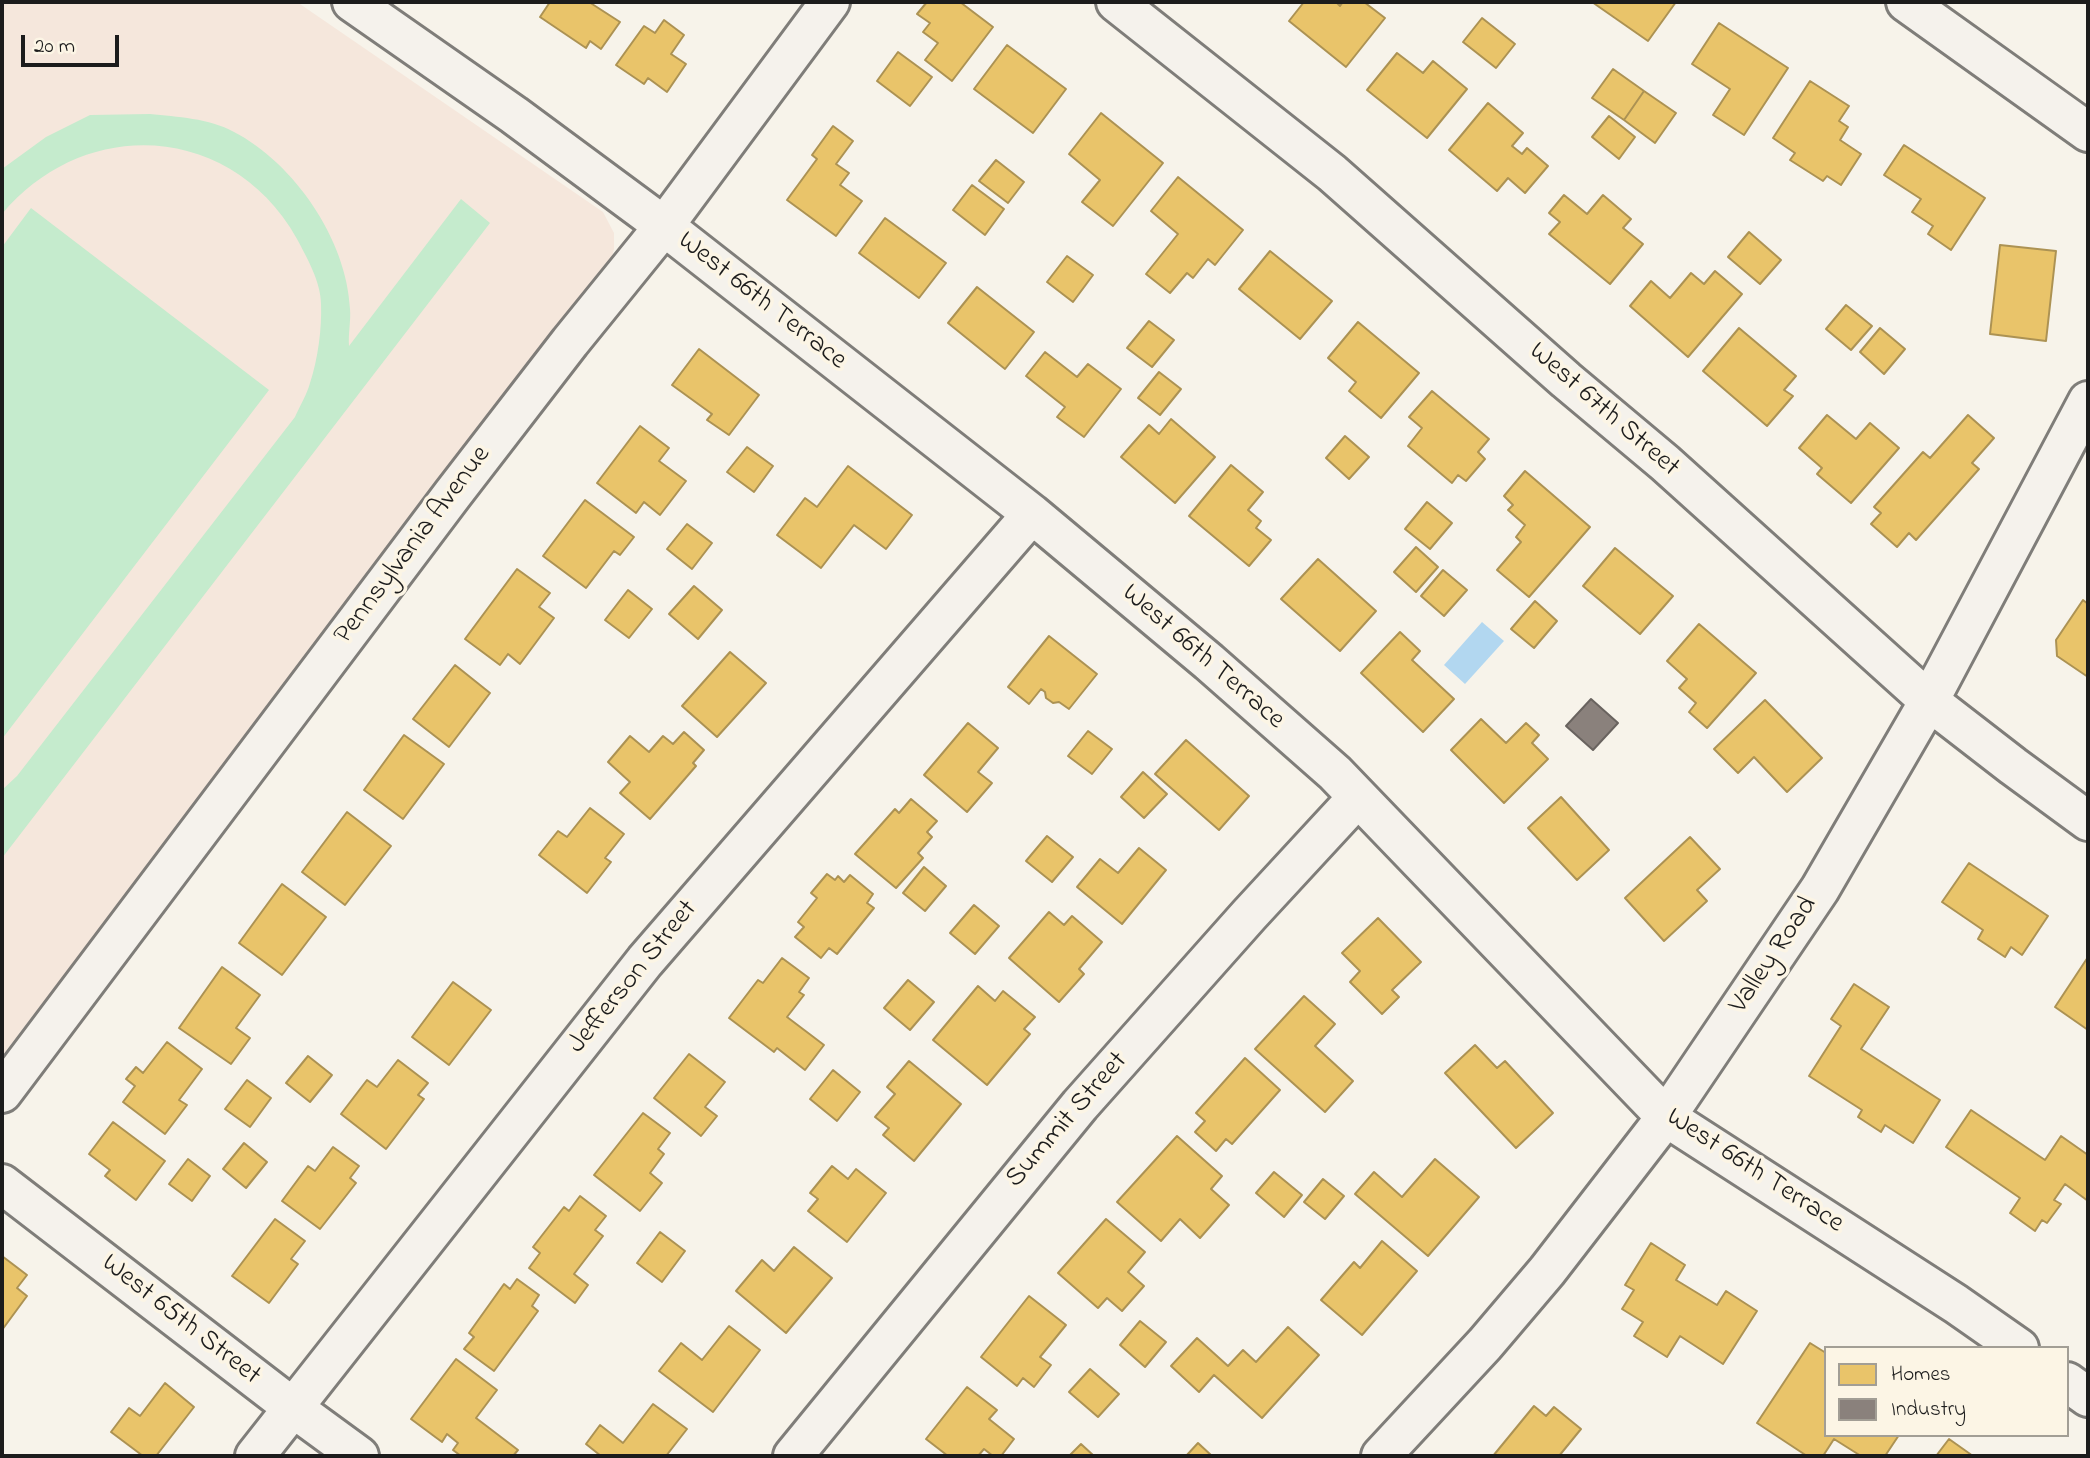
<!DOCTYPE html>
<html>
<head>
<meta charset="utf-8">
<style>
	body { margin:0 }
	#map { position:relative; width:2090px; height:1458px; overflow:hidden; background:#f7f3ea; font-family:"Indie Flower",sans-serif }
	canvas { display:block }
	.frame { position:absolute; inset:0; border:4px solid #1c1c1c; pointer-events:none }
	.legend { position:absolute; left:1824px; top:1346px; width:245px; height:91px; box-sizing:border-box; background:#fcf5e5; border:2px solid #a29e95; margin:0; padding:9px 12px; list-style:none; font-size:21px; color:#1c1c1c }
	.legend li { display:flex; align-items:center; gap:14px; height:35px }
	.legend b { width:35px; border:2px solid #a29e95 }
	.scale { position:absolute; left:21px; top:35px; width:98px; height:32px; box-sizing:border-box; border:4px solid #1c1c1c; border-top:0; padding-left:9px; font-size:21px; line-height:24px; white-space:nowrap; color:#1c1c1c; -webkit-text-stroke:5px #fcf5e5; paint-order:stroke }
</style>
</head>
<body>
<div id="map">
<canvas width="2090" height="1458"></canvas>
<div class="frame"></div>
<ul class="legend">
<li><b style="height:19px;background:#e9c46a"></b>Homes</li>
<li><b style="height:19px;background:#8a817c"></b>Industry</li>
</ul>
<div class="scale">20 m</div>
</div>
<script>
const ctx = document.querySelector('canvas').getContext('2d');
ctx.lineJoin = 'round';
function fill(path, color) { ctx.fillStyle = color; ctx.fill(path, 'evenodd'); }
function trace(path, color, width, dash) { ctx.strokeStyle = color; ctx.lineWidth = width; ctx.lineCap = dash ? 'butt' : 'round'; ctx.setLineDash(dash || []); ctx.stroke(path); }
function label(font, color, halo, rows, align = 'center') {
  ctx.font = font + ' "Indie Flower",sans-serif'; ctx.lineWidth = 7; ctx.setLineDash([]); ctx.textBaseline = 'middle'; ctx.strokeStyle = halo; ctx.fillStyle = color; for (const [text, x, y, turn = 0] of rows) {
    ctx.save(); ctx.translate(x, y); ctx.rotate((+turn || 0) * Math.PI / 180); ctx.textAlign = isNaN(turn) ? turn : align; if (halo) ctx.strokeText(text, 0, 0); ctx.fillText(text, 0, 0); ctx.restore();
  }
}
const built = new Path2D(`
	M2,2H297L603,212L614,233V249L611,261L2,1056Z`);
const green = new Path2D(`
	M150,114C177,117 209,118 234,132C294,163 347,240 350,309C351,321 348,334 349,346L461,199L490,223L2,858V790L17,776L295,417C300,406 307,394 310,383C318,359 322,328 321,304C321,282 307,258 297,239C233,124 86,114 2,214V169L46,137L90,115Z
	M31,208L269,390L2,739V247Z`);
const water = new Path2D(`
	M1482,622L1504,641L1465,684L1444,665Z`);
const homes = new Path2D(`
	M550,2H589L620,22L601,49L590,41L586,48L540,17Z
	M927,2H960L993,27L952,81L925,60L938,43L923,32L930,23L917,14Z
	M1304,2H1336L1340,6L1343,2H1364L1385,18L1346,67L1289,21Z
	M1592,2H1676L1648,41Z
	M1482,18L1515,44L1496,68L1463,42Z
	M664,20L684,35L671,54L686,64L667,92L648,78L644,84L616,65L644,26L655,33Z
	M1719,23L1788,68L1744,135L1713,115L1730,89L1692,64Z
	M1007,45L1066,89L1033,133L974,89Z
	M898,52L932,77L910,106L877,81Z
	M1397,53L1423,73L1433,61L1467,89L1427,138L1367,90Z
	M1613,69L1644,91L1624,120L1592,98Z
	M1810,81L1849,106L1839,121L1848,127L1840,140L1861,154L1841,185L1827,176L1823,181L1790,160L1795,153L1773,138Z
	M1644,91L1676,113L1655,143L1624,120Z
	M1488,103L1523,133L1512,146L1522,154L1527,148L1548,166L1525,193L1508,178L1497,191L1449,150Z
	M1101,113L1163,163L1113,226L1082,202L1100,180L1069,154Z
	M1609,116L1635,137L1619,159L1592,137Z
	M833,126L853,141L836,164L849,173L840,185L862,201L836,236L787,200L817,159L812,155Z
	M1904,145L1985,198L1951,250L1928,234L1933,226L1912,212L1921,199L1884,175Z
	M996,160L1024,182L1008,203L979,181Z
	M1178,177L1243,230L1215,265L1208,259L1193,278L1187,273L1170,293L1146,274L1178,234L1151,211Z
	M972,185L1004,209L985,235L953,210Z
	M1564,195L1587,214L1603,195L1631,219L1623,228L1643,244L1610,284L1549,234L1560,222L1549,213Z
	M885,218L946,263L919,298L859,253Z
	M1749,232L1781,260L1760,284L1728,257Z
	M2000,245L2056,251L2046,341L1990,334Z
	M1270,251L1332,301L1300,339L1239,289Z
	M1067,256L1093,275L1073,302L1047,282Z
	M1715,271L1742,294L1688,357L1630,306L1651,281L1670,298L1691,273L1704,284Z
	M977,287L1034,332L1005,369L948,323Z
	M1846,305L1872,326L1851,350L1826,329Z
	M1149,321L1174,340L1152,367L1127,348Z
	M1358,322L1419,373L1381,418L1349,391L1356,382L1328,358Z
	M1739,328L1796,376L1784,390L1793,396L1767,426L1703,371Z
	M1880,328L1905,349L1884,374L1860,352Z
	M699,349L759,395L729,435L707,420L712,414L672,385Z
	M1045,352L1077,377L1088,364L1121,389L1084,437L1057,417L1065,407L1026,376Z
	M1159,372L1181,389L1160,415L1138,398Z
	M1432,391L1489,439L1478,452L1485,459L1466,481L1458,475L1452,483L1408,446L1422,428L1409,417Z
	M1827,415L1856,439L1870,423L1899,448L1851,503L1817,474L1822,468L1799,448Z
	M1968,415L1994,438L1972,463L1979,469L1916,540L1909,533L1897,547L1871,524L1881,513L1874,507L1923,452L1930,458Z
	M1171,419L1215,457L1175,503L1121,457L1149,425L1159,434Z
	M640,426L669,448L659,461L686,481L660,515L644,502L636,513L597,483Z
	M1345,436L1369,457L1349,479L1326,458Z
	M747,447L773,466L754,492L727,472Z
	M1231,465L1263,492L1248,510L1261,521L1256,528L1271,540L1249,566L1189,516Z
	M848,466L912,515L886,549L854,525L821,568L777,535L805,498L817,507Z
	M1525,471L1590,527L1529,597L1497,570L1521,542L1516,537L1525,525L1508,510L1513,505L1504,496Z
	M585,500L634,537L620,555L614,551L586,588L543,556Z
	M1427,502L1452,523L1430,549L1405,529Z
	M687,524L712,543L692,569L667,549Z
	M1416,547L1438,567L1416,592L1394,572Z
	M1615,548L1673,596L1640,634L1583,586Z
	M1318,559L1376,611L1340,651L1281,599Z
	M517,569L550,593L539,607L554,618L520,664L508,654L500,665L465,639Z
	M1443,570L1467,590L1444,616L1421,596Z
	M694,586L722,610L698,639L669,614Z
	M628,590L652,609L629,638L605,620Z
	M2083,600L2088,604V677L2057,656L2056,640Z
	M1535,601L1557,621L1534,648L1511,629Z
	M1699,624L1756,673L1707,728L1689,712L1696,703L1679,688L1687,679L1667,661Z
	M1400,632L1420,651L1412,660L1454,699L1423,732L1361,673Z
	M1049,636L1097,674L1069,709L1059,702L1053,703L1046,698L1045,692L1041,689L1029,704L1008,687Z
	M730,652L766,683L717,737L682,706Z
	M455,665L490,693L449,747L413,719Z
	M1765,700L1822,758L1787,792L1754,757L1738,773L1714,749Z
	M1481,719L1506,743L1526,723L1539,735L1532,743L1548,759L1504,803L1451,750Z
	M968,723L998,748L978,772L992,783L967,812L924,775Z
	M1088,731L1112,749L1092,774L1068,756Z
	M684,732L704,750L693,763L696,766L650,819L620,793L630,782L608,762L630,736L649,752L663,736L673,744Z
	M404,735L444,764L403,819L364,790Z
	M1186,740L1249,796L1219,830L1155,774Z
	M1143,772L1167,794L1144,818L1121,797Z
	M1561,797L1609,850L1577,880L1528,828Z
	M911,799L937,821L927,832L932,837L918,853L923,858L896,888L855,854L895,809L899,813Z
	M590,808L624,834L605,858L611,862L587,893L539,855L558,831L567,837Z
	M347,812L391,846L345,905L302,872Z
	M1047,836L1073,857L1052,882L1026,861Z
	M1690,837L1720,869L1697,890L1707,901L1664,941L1625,898Z
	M1139,848L1166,870L1122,924L1077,887L1100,859L1118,873Z
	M1969,863L2048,916L2022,955L2011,947L2005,957L1978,939L1983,930L1942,902Z
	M924,867L946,886L925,911L903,893Z
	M827,874L835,880L838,876L844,882L850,875L873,894L867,903L874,908L837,954L829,948L821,958L795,937L804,927L798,922L817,898L811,893Z
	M282,884L326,917L282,975L239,943Z
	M974,905L999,926L975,954L950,933Z
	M1049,912L1064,925L1072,916L1102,942L1079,969L1084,974L1059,1002L1009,958Z
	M1378,918L1421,962L1392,990L1399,997L1382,1014L1350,982L1360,971L1342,953Z
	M2088,957V1030L2055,1007Z
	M782,958L809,978L799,992L804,995L787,1017L824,1045L805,1070L777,1048L774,1052L729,1018L758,980L763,983Z
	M222,967L260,995L236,1028L250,1038L231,1064L179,1028Z
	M908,980L934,1002L910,1030L884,1008Z
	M453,982L491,1010L449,1065L412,1037Z
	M1854,984L1889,1007L1861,1049L1940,1100L1913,1143L1885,1125L1881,1132L1858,1117L1862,1110L1809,1076L1841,1026L1831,1019Z
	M978,986L995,1001L1003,991L1035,1017L1024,1029L1030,1034L987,1085L933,1040Z
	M1304,996L1335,1024L1315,1046L1353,1081L1325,1112L1255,1049Z
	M167,1042L202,1069L179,1100L187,1105L165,1134L123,1102L135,1086L126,1079L136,1067L143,1073Z
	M1475,1045L1497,1068L1505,1061L1553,1113L1516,1148L1445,1073Z
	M689,1054L725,1082L705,1107L717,1116L701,1136L654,1098Z
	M308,1056L332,1075L310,1102L286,1083Z
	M1245,1058L1280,1090L1232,1144L1226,1139L1216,1151L1195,1132L1205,1121L1196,1113Z
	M398,1060L428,1083L418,1095L424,1099L386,1149L341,1114L367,1080L377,1087Z
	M909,1061L961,1104L914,1161L883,1135L889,1128L875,1117L895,1094L887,1087Z
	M833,1070L860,1092L837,1121L810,1099Z
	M247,1080L271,1098L250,1127L225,1109Z
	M1971,1110L2045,1160L2061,1136L2088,1155V1201L2065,1184L2054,1200L2061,1204L2047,1223L2042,1220L2035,1231L2010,1213L2020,1198L1946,1147Z
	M643,1113L670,1133L658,1149L664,1154L650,1173L662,1183L640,1211L594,1175Z
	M113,1122L165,1161L136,1200L105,1176L110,1170L89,1154Z
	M1177,1136L1222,1176L1211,1189L1229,1205L1200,1238L1180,1219L1161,1241L1117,1202Z
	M244,1143L267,1162L246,1188L223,1169Z
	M333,1147L359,1166L350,1178L356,1183L320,1229L282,1201L308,1166L315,1171Z
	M188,1159L210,1176L192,1201L169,1184Z
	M1435,1159L1479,1197L1428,1256L1355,1194L1374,1172L1402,1197Z
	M832,1166L848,1179L856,1169L886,1193L847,1242L808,1211L818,1199L810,1193Z
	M1274,1172L1302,1195L1284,1217L1256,1193Z
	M1323,1179L1344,1196L1325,1219L1304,1202Z
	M580,1196L606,1216L595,1230L603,1236L574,1274L588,1285L575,1303L529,1268L540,1253L533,1247L564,1207L569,1211Z
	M275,1219L305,1241L291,1259L298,1264L269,1303L232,1276Z
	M1106,1219L1145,1252L1128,1272L1144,1286L1122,1311L1107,1298L1098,1308L1058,1273Z
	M660,1232L685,1251L662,1282L637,1263Z
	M1382,1241L1417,1271L1362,1335L1321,1300L1354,1262L1360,1268Z
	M1651,1243L1685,1265L1676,1280L1717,1305L1726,1291L1757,1311L1723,1364L1680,1336L1667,1357L1634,1336L1643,1322L1622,1309L1634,1290L1625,1285Z
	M794,1247L832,1278L786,1333L736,1291L762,1260L774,1271Z
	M2,1256L27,1275L17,1288L27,1296L2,1330Z
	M517,1279L539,1295L532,1306L538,1311L494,1371L464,1349L474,1337L469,1333L504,1284L510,1289Z
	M1029,1296L1066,1325L1040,1357L1051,1365L1034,1387L1023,1378L1017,1386L981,1357Z
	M1140,1321L1166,1342L1145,1367L1120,1345Z
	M729,1326L760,1350L713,1412L659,1371L681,1343L702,1360Z
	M1288,1327L1319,1355L1262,1418L1214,1375L1199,1392L1171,1366L1197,1338L1228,1366L1243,1350L1256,1362Z
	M1810,1343L1826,1353V1435H1899L1885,1456H1861L1834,1439L1823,1456H1807L1757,1423Z
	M456,1359L497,1390L476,1418L518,1450L513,1456H461L453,1450L458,1443L447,1434L442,1442L411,1419Z
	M1090,1369L1119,1394L1098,1417L1069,1392Z
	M165,1383L194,1407L156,1456H143L111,1432L129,1408L140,1416Z
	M967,1387L997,1410L989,1419L1014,1439L1001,1456H993L984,1449L978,1456H948L926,1439Z
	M653,1404L687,1429L666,1456H601L586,1444L600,1425L623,1443Z
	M1534,1406L1546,1416L1554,1407L1581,1429L1559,1456H1493Z
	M1949,1439L1973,1456H1936Z
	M1198,1443L1212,1456H1186Z
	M1081,1444L1094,1456H1069Z`);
const industry = new Path2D(`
	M1591,699L1618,723L1593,750L1566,726Z`);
const minor = new Path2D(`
	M352,2L514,115L664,226L1032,514L1209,662L1335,773L1666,1117L1956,1304L2019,1348
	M1116,2L1332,173L1566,380L1665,463L1929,701L2013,766L2088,821
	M1906,2L2088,132
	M2,1093L452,495L570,342L664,226L830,2
	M2,1184L292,1407L359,1456
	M2067,1382L2088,1397
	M255,1456L645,961L1032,514
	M793,1456L1080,1105L1249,915L1358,797
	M1381,1456L1485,1344L1547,1271L1666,1117L1820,889L1929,701L2088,401`);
const streetNames = [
	["West 66th Terrace",761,302,38],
	["West 67th Street",1603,411,41],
	["Pennsylvania Avenue",414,546,-53],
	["West 66th Terrace",1202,658,41],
	["Valley Road",1775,956,-56],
	["Jefferson Street",634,978,-51],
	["Summit Street",1068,1121,-49],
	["West 66th Terrace",1754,1172,33],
	["West 65th Street",180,1321,38]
];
fill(built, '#f5e7dc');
fill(green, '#c5ebcd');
fill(water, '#b2d7f0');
fill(homes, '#e9c46a');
trace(homes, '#ac9253', 2);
fill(industry, '#8a817c');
trace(industry, '#69635f', 2);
trace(minor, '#7f7d79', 44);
trace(minor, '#f5f2ec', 38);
label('28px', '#1c1c1c', '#fcf5e5', streetNames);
</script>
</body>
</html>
